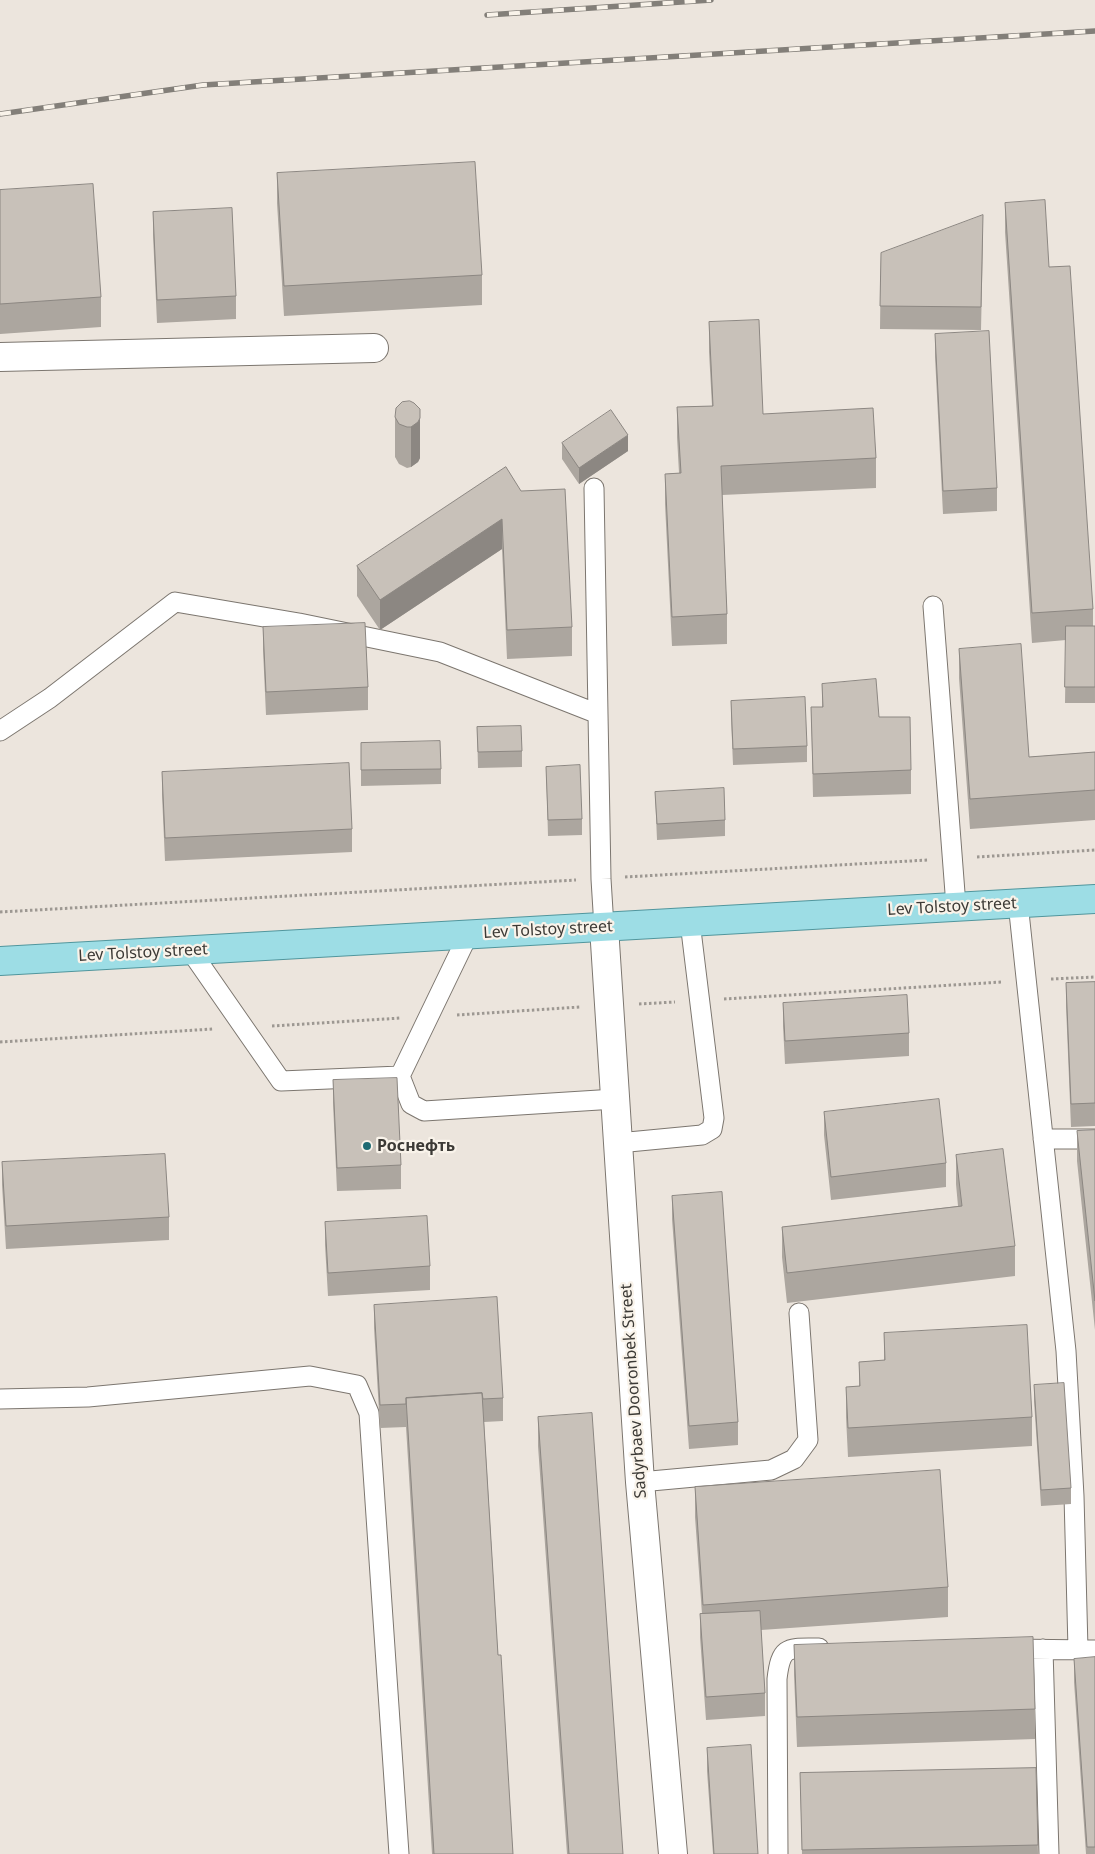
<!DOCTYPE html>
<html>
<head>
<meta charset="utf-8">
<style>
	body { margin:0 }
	canvas { display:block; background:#ece5dd }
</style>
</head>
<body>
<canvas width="1095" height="1854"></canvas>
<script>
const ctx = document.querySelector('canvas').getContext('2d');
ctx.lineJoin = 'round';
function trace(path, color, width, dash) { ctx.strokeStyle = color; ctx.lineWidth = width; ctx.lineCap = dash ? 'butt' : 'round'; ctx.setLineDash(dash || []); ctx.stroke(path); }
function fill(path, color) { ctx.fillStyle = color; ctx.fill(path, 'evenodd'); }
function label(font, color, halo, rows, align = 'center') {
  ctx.font = font + ' "Noto Sans",sans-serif'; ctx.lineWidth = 4.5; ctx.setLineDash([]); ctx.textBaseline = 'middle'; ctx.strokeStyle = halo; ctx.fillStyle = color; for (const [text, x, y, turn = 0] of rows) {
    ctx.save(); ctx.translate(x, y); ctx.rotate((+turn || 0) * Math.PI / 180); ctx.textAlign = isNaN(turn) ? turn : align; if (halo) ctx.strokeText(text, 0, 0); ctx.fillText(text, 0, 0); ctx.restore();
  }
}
const path = new Path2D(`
	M977,857L1095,850
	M625,877L928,860
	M0,912L576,880
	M1051,979L1095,977
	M724,999L1002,982
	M639,1004L675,1002
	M457,1015L580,1007
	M272,1026L401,1018
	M0,1042L213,1029`);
const lane = new Path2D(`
	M594,488L598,714
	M933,606L956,906
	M0,731L50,698L175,602L299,623L440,652L598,714L601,879L604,927
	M1018,903L1066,1351L1074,1496L1078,1649
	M190,950L281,1081L400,1076L468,935
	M400,1076L411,1104L424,1111L615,1099
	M1043,1139H1095
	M618,1143L702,1135L712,1129L714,1118L690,922
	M0,1399L88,1397L310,1376L357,1385L369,1413L399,1854
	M640,1482L771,1470L794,1459L808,1440L799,1313
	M1009,1649L1095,1650
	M1043,1649L1049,1854
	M778,1854L777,1679C781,1645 788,1648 819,1648`);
const street = new Path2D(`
	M0,357L374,348`);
const secondary = new Path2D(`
	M604,927L640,1482L673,1854`);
const primary = new Path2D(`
	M0,961L1095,899`);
const rail = new Path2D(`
	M487,15L711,0
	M0,114L203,85L1095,31`);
const wall = new Path2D(`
	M277,173L482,275V305L284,316L277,203Z
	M0,190L101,297V327L0,334Z
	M1005,203L1049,267L1093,609V626H1095V703H1065L1066,640L1032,643L1005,232Z
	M153,212L236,296V319L157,323L153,235Z
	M983,238L981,330L880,329L881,253Z
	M709,322L763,414L876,458V488L722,495L727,614V644L672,646L665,504V474L679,473L677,437V407L712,406L709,352Z
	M935,334L997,488V511L943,514L935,357Z
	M410,401L420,458L418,462L411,467L407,468L399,464L395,457V417Z
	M562,443L628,451L579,484L562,459Z
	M506,467L572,627V656L507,659L502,549L380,630L357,596V566Z
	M263,627L368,687V710L266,715L263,650Z
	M959,649L1029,757L1095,752V820L970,829L959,678Z
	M822,684L879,717L911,770V794L813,797L811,707H822Z
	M731,701L807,746V762L733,765L731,717Z
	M477,727L522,751V767L478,768Z
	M361,743L441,769V784L361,786Z
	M546,767L582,819V835L548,836Z
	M162,772L352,829V852L165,861L162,795Z
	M655,792L725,820V836L657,840Z
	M1095,982V1126L1071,1127L1066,1006V983Z
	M783,1003L909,1033V1056L785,1064L783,1026Z
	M333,1080L401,1165V1189L337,1191L333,1103Z
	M824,1112L946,1163V1187L831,1200L824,1135Z
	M1095,1130V1330L1077,1161V1131Z
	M956,1155L1015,1246V1276L787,1303L782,1257V1227L958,1206L956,1184Z
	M2,1162L169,1217V1240L6,1249L2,1185Z
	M672,1196L738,1422V1445L689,1449L672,1219Z
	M325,1222L430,1266V1290L328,1296L325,1245Z
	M374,1305L503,1398V1421L484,1422L498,1655L513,1854H432L406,1427L380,1428L374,1328Z
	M884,1333L1032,1417V1446L848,1457L846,1417V1387L859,1386V1362L884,1360Z
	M1034,1385L1071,1488V1504L1041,1506L1034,1401Z
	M538,1417L623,1854H567L538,1446Z
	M695,1487L948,1587V1617L761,1630L765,1693V1716L706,1720L700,1637V1614H702L695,1517Z
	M794,1645L1035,1709V1739L797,1747L794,1675Z
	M1095,1657V1854H1086L1074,1682V1659Z
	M707,1748L758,1854H713L707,1771Z
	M1036,1768L1038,1854H802L800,1773Z`);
const shadedWall = new Path2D(`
	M420,418V458L418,462L411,467V427Z
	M628,435V451L579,484V468Z
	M502,519V549L380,630V600Z`);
const building = new Path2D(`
	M475,162L482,275L284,286L277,173Z
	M93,184L101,297L0,304V190Z
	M1045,200L1049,267L1070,266L1093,609L1032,613L1005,203Z
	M232,208L236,296L157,300L153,212Z
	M983,215L981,307L880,306L881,253Z
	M759,320L763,414L873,408L876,458L721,466L727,614L672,617L665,474L681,473L677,407L713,406L709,322Z
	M989,331L997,488L943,491L935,334Z
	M410,401L414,403L420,409V418L418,422L411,427H407L399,424L395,417L396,408L402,402Z
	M611,410L628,435L579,468L562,443Z
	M506,467L521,491L565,489L572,627L507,630L502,519L380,600L357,566Z
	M365,623L368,687L266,692L263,627Z
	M1066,626H1095V687H1065Z
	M1021,644L1029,757L1095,752V790L970,799L959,649Z
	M876,679L879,717H910L911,770L813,774L811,707H823L822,684Z
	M805,697L807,746L733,749L731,701Z
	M521,726L522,751L478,752L477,727Z
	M440,741L441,769L361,770V743Z
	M349,763L352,829L165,838L162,772Z
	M580,765L582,819L548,820L546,767Z
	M724,788L725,820L657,824L655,792Z
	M1095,982V1103L1071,1104L1066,983Z
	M907,995L909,1033L785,1041L783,1003Z
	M397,1078L401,1165L337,1168L333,1080Z
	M939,1099L946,1163L831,1177L824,1112Z
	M1095,1130V1301L1077,1131Z
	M1003,1149L1015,1246L787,1273L782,1227L962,1206L956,1155Z
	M165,1154L169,1217L6,1226L2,1162Z
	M722,1192L738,1422L689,1426L672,1196Z
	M427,1216L430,1266L328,1273L325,1222Z
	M497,1297L503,1398L483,1399L482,1393L406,1398V1404L380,1405L374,1305Z
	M1027,1325L1032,1417L848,1428L846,1387L860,1386L859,1362L885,1360L884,1333Z
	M1064,1383L1071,1488L1041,1490L1034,1385Z
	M482,1393L498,1655H501L513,1854H434L406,1398Z
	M592,1413L623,1854H569L538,1417Z
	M940,1470L948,1587L703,1605L695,1487Z
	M760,1611L765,1693L706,1697L700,1614Z
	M1033,1637L1035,1709L797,1717L794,1645Z
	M1095,1657V1847H1087L1074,1659Z
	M751,1745L758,1854H714L707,1748Z
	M1036,1768L1038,1845L802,1850L800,1773Z`);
const markers = [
	[367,1146,5,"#1e6a72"]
];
const streetNames = [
	["Lev Tolstoy street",952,907,-3],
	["Lev Tolstoy street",548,930,-3],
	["Lev Tolstoy street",143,953,-3],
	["Sadyrbaev Dooronbek Street",634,1391,-94]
];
const poiNames = [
	["Роснефть",377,1146]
];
trace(lane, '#7c766f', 21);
trace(street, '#7c766f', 30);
trace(secondary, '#7c766f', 30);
trace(primary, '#51969d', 30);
trace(path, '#9d9892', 3, [2.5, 2.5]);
trace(lane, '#fff', 19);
trace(street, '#fff', 28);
trace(secondary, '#fff', 28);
trace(primary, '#9ddde5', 28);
trace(rail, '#837f79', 5.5);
trace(rail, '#f9f3ea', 4, [11]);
fill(wall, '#aca69f');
fill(shadedWall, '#8c8782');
fill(building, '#c8c1b9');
trace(building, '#8c8782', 1);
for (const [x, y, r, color] of markers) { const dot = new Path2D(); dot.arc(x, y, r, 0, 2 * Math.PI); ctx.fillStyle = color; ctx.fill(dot); trace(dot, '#f9f3ea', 2); }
label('16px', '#3c3a36', '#f9f3ea', streetNames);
label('bold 16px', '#3c3a36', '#f9f3ea', poiNames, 'left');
</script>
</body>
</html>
